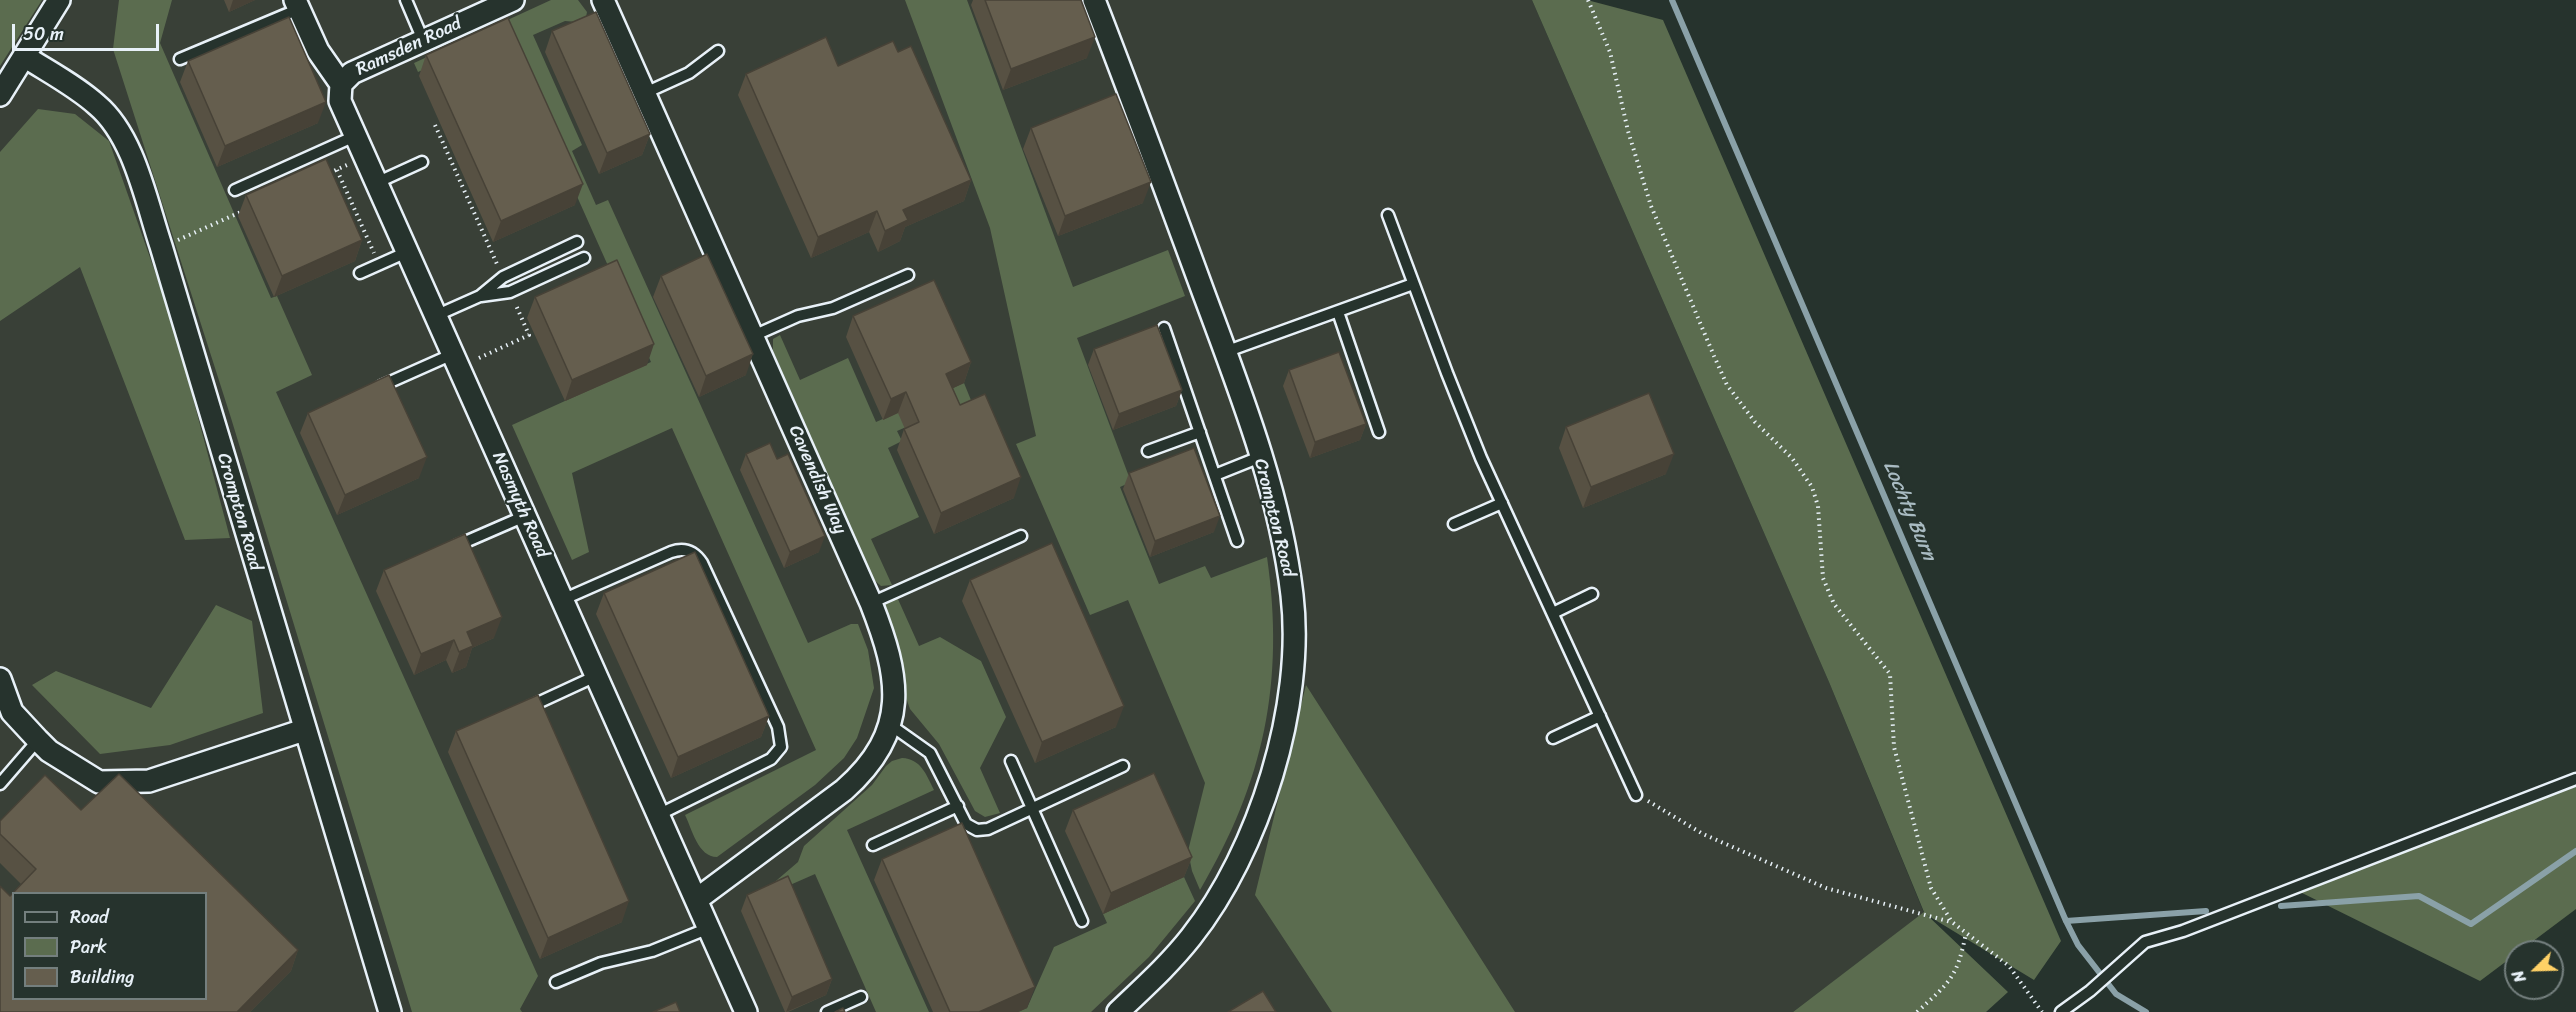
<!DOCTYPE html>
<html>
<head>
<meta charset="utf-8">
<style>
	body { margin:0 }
	#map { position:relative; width:2576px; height:1012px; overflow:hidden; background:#26332d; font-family:Sriracha,sans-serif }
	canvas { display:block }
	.legend { position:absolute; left:12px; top:892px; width:195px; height:108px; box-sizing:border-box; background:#26332d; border:2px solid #747f7e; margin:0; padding:8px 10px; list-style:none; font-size:18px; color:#e8f1f8 }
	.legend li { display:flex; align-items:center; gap:12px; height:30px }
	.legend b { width:30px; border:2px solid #747f7e }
	.north { position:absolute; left:2504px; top:940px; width:60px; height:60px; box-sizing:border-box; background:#26332d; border:2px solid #747f7e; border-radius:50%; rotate:247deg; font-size:16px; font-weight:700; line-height:24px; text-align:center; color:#e8f1f8 }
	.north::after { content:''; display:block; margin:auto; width:21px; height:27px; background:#ffd166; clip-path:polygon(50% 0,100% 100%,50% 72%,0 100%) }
	.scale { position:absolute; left:12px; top:24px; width:147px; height:27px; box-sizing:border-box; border:3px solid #e8f1f8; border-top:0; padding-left:8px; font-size:18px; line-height:21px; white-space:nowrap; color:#e8f1f8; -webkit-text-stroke:4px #26332d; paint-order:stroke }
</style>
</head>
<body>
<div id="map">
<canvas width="2576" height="1012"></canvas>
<ul class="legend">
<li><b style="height:8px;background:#26332d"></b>Road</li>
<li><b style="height:16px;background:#5b6c4f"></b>Park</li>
<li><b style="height:16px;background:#655e4e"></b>Building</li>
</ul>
<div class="north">N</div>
<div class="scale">50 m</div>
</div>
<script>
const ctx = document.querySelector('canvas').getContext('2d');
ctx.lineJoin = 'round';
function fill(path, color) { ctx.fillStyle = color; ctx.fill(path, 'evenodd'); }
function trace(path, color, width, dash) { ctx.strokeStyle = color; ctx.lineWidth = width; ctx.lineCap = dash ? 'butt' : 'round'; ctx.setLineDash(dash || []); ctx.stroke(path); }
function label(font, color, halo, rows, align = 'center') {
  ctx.font = font + ' Sriracha,sans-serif'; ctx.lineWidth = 4.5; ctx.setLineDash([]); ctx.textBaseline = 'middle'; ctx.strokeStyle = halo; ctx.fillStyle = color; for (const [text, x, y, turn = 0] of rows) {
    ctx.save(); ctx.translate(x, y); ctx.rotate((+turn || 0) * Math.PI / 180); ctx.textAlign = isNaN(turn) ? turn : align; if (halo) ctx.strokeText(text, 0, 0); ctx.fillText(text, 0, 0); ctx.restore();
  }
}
const built = new Path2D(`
	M0,0H1532L1829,682L1924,913L1793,1012H0ZM14,894H206V998H14Z`);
const green = new Path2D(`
	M0,0H42L0,66Z
	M119,0H172L160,43L271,298L277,296L312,375L276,392L538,976L520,1009L522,1012H412L231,418L113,49Z
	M551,0H578L587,12L586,17L577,22L565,21L533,35L582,145L572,151L596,205L608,200L808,643L851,624H858L868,650L874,688L857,738L844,758L815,785L717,857C698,857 692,829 685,815L816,750L672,428L572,473L589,552L572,560L512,425L651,362L504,33L418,72L414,63Z
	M905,0H967L1073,287L1168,250L1185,296L1077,338L1131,482L1120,487L1159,584L1205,566L1211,578L1267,557C1285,682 1264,782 1200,890L1192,871L1188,851L1205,783L1128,600L1090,615L1016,444L1036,436L990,228Z
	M1532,0H1587L1663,20L2061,941L2034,980L1927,915L2008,992L1986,1012H1793L1924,912L1829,682Z
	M38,109L75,114L109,141L173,323L230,538L185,540L80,267L0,321V152Z
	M780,335L800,380L848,358L876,422L964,383L977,415L945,410L897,431L902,441L888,448L919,517L871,539L892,585L881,586L873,579L773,351V339Z
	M897,597L919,646L940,637L981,661L1006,717L980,768L1000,813L985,817L975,811L939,744L910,709L904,692L902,659L883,606Z
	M216,605L252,621L263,713L170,745L100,754L32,685L56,671L151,708Z
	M1306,685L1515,1012H1332L1255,895Z
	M902,758C921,759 926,774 934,790L847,830L929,1012H876L815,874L765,896L763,892L798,862L804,846L872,785L886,766L892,761Z
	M2576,779V909L2480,981L2294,889Z
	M1184,877L1195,901L1149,957L1091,1012H1018L1027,1008L1054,947L1107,923L1103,914Z`);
const stream = new Path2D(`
	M1672,0L2066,921L2078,945L2116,994L2146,1012
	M2281,906L2419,896L2471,924L2576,851
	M2066,921L2206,911`);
const path = new Path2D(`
	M1588,0L1610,52L1628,131L1651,206L1714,356L1727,385L1755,422L1792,458L1812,487L1818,506L1823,578L1834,604L1890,674L1894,747L1931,888L1952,922L2009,966L2042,1012
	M435,125L497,264
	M337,170L374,253
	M329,173L347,165
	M178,240L243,211
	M479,358L529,335L515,303
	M1648,801L1703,834L1826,888L1951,922
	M1917,1012C1950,982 1957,978 1966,933`);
const lane = new Path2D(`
	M406,0L423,40
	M180,59L299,9
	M645,93L689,73L718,51
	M376,183L422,162
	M235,190L355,136
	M1388,215L1447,373L1481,458L1636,795
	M360,273L407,252
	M481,296L510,292L584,258
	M1338,312L1379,432
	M435,316L480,296L503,277L577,242
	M1164,328L1237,541
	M753,336L798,316L833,308L908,275
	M1225,352L1413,284
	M381,386L453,354
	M1148,451L1200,432
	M1215,475L1260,457
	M1454,524L1502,503
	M456,546L525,516
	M562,600L671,552C685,547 694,551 702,563L778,727L781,747L771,759L658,815
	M871,603L1021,536
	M1553,613L1592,594
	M529,707L596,676
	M889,724L930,753L966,824L977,830L988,829L1123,766
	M1553,738L1600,716
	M1011,761L1082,921
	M0,784L38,740
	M873,845L958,806
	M556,982L601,963L652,951L709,928
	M827,1012L861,997
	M2061,1012L2090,991L2145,942L2183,931L2576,779`);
const street = new Path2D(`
	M295,0L318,51L341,84
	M513,0L352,73L341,84L340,101L746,1012
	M603,0L871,603C900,677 911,731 844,790L696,900
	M1094,0C1132,98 1168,196 1204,294C1240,391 1280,492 1292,595C1305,705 1259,851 1191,937C1169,965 1143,988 1118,1012
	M24,56C49,72 76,86 97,105C134,136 146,201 161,246L390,1012
	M0,95L59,0
	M0,679L12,712L38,740L49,751L99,782L149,781L304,730`);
const wall = new Path2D(`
	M224,0H255L229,12Z
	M973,0H1081L1087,58L1003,90L971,5Z
	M552,31L650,134L642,155L599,174L545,52Z
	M898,52L971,180L964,201L905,227L900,241L878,252L869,232L811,258L738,95L746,74L838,66Z
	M426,55L575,205L493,242L419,76Z
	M188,61L318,123L217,167L180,82Z
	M1031,128L1143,203L1058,236L1023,149Z
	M246,195L362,240L355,261L274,297L238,216Z
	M661,276L746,375L699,397L653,297Z
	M535,297L647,365L565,401L527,318Z
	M853,316L971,362L964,383L953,388L960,405L1014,498L934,534L897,450L904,429H905L898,413L883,420L846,337Z
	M1094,349L1182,390L1176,406L1113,430L1088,365Z
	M1289,370L1366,424L1360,440L1310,458L1283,386Z
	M308,413L419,478L337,515L300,433Z
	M1566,427L1666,474L1583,508L1559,448Z
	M746,454L819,552L784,568L740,470Z
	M1129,473L1214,532L1150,557L1123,489Z
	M384,570L494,638L472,648L466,667L452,673L446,660L414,675L376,591Z
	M970,580L1116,727L1035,763L962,601Z
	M604,593L769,716L761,737L671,778L596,614Z
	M456,731L622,922L540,959L448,752Z
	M81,810L298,950L291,971L250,1012H0L10,896L21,884L0,863V821Z
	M1073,810L1192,857L1184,877L1103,914L1065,831Z
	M882,859L1027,1008L1018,1012H933L874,880Z
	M747,895L832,979L826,995L788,1012H785L741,911Z`);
const shadedWall = new Path2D(`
	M233,0H255L229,12Z
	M1095,37L1087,58L1003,90L1011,69Z
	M326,102L318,123L217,167L225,146Z
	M650,134L642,155L599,174L607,153Z
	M971,180L964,201L905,227L900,241L878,252L885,231L903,210Z
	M1151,182L1143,203L1058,236L1065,216Z
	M583,184L575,205L493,242L501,221Z
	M877,211L869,232L811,258L818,237Z
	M362,240L355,261L274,297L282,276Z
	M654,344L647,365L565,401L572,380Z
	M753,354L746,375L699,397L706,376Z
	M971,362L964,383L938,395L946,374Z
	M1182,390L1176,406L1113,430L1119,414Z
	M906,392L898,413L883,420L891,399Z
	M1366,424L1360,440L1310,458L1315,442Z
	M1674,454L1666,474L1583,508L1591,487Z
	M427,457L419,478L337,515L345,495Z
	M1021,477L1014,498L934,534L941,513Z
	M1220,516L1214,532L1150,557L1155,541Z
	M825,536L819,552L784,568L790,552Z
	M502,617L494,638L472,648L466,667L452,673L467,632Z
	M454,640L446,660L414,675L421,654Z
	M1124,706L1116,727L1035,763L1042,742Z
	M769,716L761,737L671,778L678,757Z
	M1192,857L1184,877L1103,914L1111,893Z
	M629,901L622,922L540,959L548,938Z
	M298,950L291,971L250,1012H237Z
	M832,979L826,995L786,1012L792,997Z
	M1035,987L1027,1008L1018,1012H979Z`);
const building = new Path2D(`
	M985,0H1081L1095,37L1011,69Z
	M596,12L650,134L607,153L552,31Z
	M289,17L326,102L225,146L188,61Z
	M508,18L583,184L501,221L426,55Z
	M826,37L838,66L893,41L898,52L911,46L971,180L903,210L908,220L885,231L877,211L818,237L746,74Z
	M1116,94L1151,182L1065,216L1031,128Z
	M326,159L362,240L282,276L246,195Z
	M707,254L753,354L706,376L661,276Z
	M617,260L654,344L572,380L535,297Z
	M934,280L971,362L946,374L960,405L985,394L1021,477L941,513L904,429L919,422L906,392L891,399L853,316Z
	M1157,325L1182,390L1119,414L1094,349Z
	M1339,352L1366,424L1315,442L1289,370Z
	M389,375L427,457L345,495L308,413Z
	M1649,393L1674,454L1591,487L1566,427Z
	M770,443L777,459L788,454L825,536L790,552L746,454Z
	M1194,448L1220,516L1155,541L1129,473Z
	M465,534L502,617L467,632L473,646L459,652L454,640L421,654L384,570Z
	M1052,543L1124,706L1042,742L970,580Z
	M695,552L769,716L678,757L604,593Z
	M538,695L629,901L548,938L456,731Z
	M1154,773L1192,857L1111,893L1073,810Z
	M119,774L298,950L237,1012H0V886L10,896L36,869L0,834V821L45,775L81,810ZM14,894H206V999H14Z
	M962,823L1035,987L979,1012H950L882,859Z
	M788,876L832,979L792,997L747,895Z
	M1263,991L1276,1012H1228Z
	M676,1002L680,1012H653Z
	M843,1008L845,1012H835Z`);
const streetNames = [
	["Ramsden Road",409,47,-25],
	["Cavendish Way",817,480,66],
	["Nasmyth Road",520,505,66],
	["Crompton Road",239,512,74],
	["Crompton Road",1274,518,76]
];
const waterNames = [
	["Lochty Burn",1909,511,67]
];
fill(built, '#394037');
fill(green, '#5b6c4f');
trace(stream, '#8aa1a8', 6);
trace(lane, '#e8f1f8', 15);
trace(street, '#e8f1f8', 26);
trace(path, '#e8f1f8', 4, [1.5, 4.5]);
trace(lane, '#26332d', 10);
trace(street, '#26332d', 21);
fill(wall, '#575143');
fill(shadedWall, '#474237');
fill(building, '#655e4e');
trace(building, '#474237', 1.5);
label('18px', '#e8f1f8', '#26332d', streetNames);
label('italic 20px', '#a9bbc2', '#26332d', waterNames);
</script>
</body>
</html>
